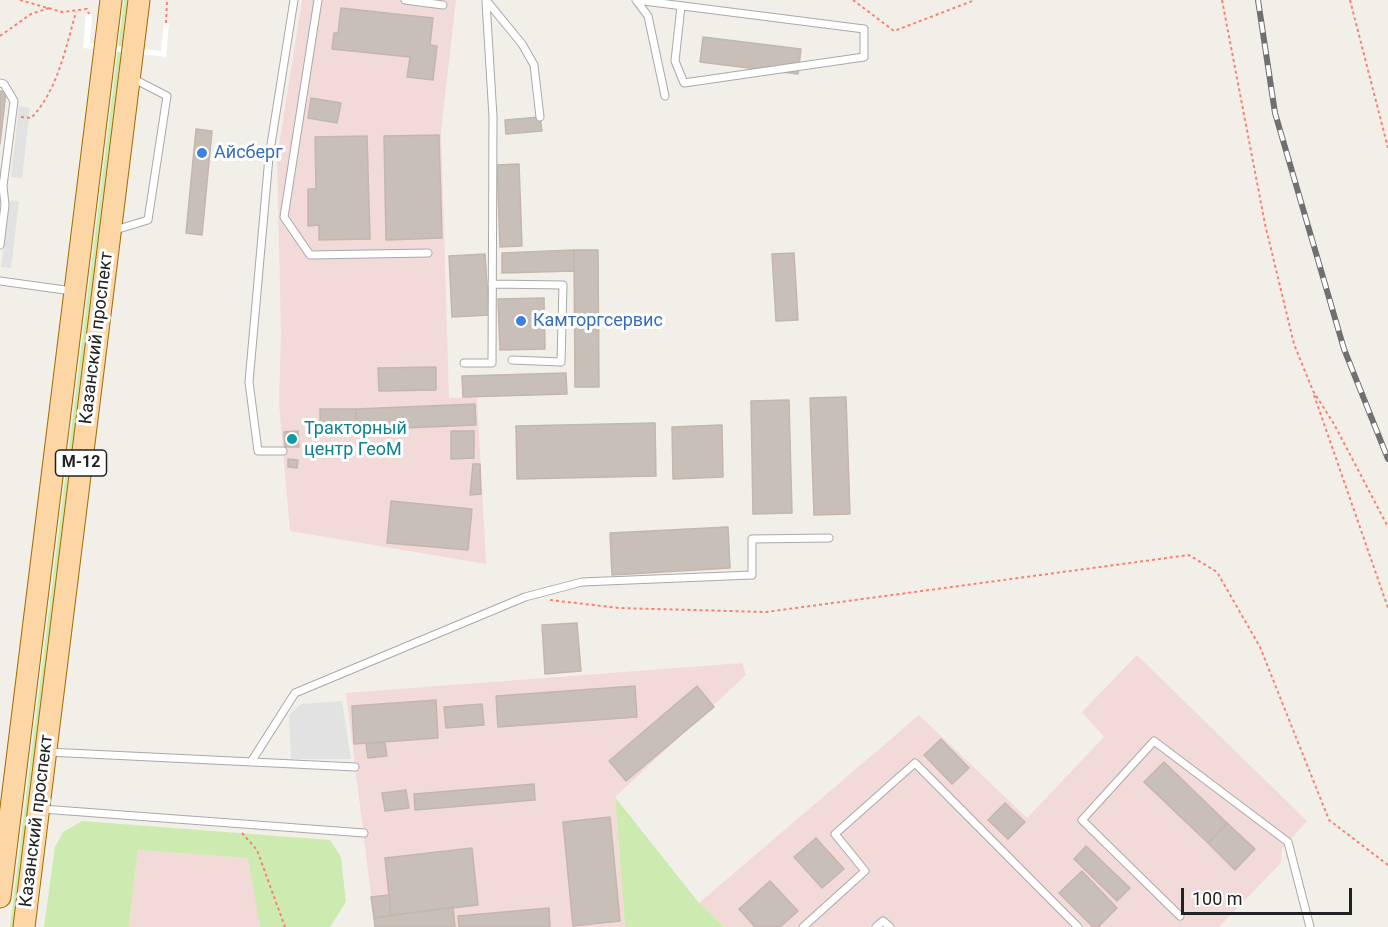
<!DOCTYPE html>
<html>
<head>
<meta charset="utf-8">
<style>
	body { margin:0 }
	#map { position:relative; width:1388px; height:927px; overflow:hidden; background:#f2efe9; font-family:Roboto,sans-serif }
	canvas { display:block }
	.scale { position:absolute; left:1181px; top:888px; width:171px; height:27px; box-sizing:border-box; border:3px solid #222; border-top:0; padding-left:8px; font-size:18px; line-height:21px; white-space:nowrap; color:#222; -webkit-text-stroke:4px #fff; paint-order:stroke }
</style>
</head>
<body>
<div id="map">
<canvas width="1388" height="927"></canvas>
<div class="scale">100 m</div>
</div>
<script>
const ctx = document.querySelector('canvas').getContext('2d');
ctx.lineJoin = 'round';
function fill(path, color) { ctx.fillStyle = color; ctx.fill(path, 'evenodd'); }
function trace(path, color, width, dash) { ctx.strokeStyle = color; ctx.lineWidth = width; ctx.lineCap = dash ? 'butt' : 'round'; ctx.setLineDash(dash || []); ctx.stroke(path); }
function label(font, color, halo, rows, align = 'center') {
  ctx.font = font + ' Roboto,sans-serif'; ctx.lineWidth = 6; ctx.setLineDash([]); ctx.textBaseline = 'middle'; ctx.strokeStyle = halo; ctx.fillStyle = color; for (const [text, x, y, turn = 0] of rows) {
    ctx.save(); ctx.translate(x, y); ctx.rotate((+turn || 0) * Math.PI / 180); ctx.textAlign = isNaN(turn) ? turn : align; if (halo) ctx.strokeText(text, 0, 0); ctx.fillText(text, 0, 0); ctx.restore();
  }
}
const commercial = new Path2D(`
	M302,0H456L441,131L449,398L477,397L486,564L290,531L279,403L281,333L277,158Z
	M1137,655L1307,821L1282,849L1281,863L1219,927H724L699,903L919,715L1027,818L1104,737L1082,712Z
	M742,663L746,675L615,797L625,927H375L346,693Z
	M138,850L249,858L260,927H129Z`);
const grass = new Path2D(`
	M124,0H130L16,927H10Z
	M615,797L699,903L724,927H625Z
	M82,821L330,840L341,857L346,902L330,927H260L248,858L138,850L129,927H44L55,847L63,832Z`);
const parking = new Path2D(`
	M19,106L30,108L22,178L11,177Z
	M10,200L19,202L11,268L1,267Z
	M342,701L351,759H291L289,715L301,704Z`);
const pier = new Path2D(`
	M86,14H92L90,43L161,51L164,23H169L166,57L83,48Z`);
const building = new Path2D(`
	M341,8L433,18L430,45L437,46L433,80L407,77L410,57L332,49L334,33H338Z
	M703,37L801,49L798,74L700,62Z
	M0,91L6,92L0,144Z
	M311,98L341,103L337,123L308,118Z
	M540,117L542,131L506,134L505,120Z
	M196,129L212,131L202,235L186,233Z
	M439,135L442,238L386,240L384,136Z
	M367,136L370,239L319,240V225L308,226V189H316L315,137Z
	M519,164L522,246L500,247L497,165Z
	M574,250V271L502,273V253Z
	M574,250H598L599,387H575Z
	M794,253L798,320L776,321L772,254Z
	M485,254L489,315L452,317L449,256Z
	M544,298L545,349L500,350L498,299Z
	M436,367V390L379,391L378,368Z
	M566,373L567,394L463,397L462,376Z
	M846,397L850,514L814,515L810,398Z
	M789,400L792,513L753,514L751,401Z
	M475,404L476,425L357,430L356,409Z
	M320,409H356L357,430L320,431Z
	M655,423L656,476L517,479L516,426Z
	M722,425L723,477L673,479L672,427Z
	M298,431L299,447H285L284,432Z
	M451,431H474V458L451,459Z
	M288,459L298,460L297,468L288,467Z
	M473,464H480L481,494L470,495Z
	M391,501L472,509L468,550L387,543Z
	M728,527L730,568L612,575L610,533Z
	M577,623L581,671L545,674L542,625Z
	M635,686L637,717L498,727L496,696Z
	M697,686L714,707L626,781L609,761Z
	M436,700L438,738L354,744L352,706Z
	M482,704L484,725L446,728L444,707Z
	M941,739L969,768L952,784L924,755Z
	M385,742L387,756L368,758L366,744Z
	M1164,762L1227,823L1208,843L1144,782Z
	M534,784L535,800L415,810L414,794Z
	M406,790L409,808L385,811L382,793Z
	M1005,803L1025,822L1008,839L988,820Z
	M610,817L620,921L573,926L563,822Z
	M1227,823L1255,849L1235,870L1208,843Z
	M816,838L844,869L822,888L794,857Z
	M1086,846L1130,888L1117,901L1074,859Z
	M472,848L478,905L391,915L385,858Z
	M1082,871L1117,908L1098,927H1093L1059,893Z
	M770,881L798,911L780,927H755L739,909Z
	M389,895L391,915L374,918L371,897Z
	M453,907L455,927H375L374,918Z
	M549,908L550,927H459L458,916Z`);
const path = new Path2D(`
	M20,0L62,12L87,9L89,14
	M853,0L894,31L975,0
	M1222,0L1265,224L1294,344L1313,391L1334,424L1388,527
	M1350,0L1388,148
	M166,23L167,0
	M0,36L31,14L49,8
	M21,117L31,118C57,92 66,47 76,12
	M1314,395L1388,608
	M550,600L619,608L766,612L1189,555L1217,572L1260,647L1329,820L1388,865
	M242,833L257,850L285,927`);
const lane = new Path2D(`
	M318,0L284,217L310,255L428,253
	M405,0L443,5
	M486,0L522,44L534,65L540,117
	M636,0L864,29V57L684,83L675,61L681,6
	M636,0L648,16L665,96
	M486,2L493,117
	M0,83L4,84L14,101L3,186L0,185
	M115,230L148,220L167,96L132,78
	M0,245L5,205L3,186
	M0,281L72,291
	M492,284L563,285L561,362L512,360
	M464,363H492L493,115
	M283,451H258L249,382L269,157L294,0
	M48,752L355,767
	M251,762L295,693L525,597L582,582L752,575V539L829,538
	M42,809L364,833
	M1180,916L1082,820L1154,741L1288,842L1310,927
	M803,927L865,871L835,834L915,763L1078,927
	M876,927L883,921L890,927`);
const primary = new Path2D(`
	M0,897L111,0
	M24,927L139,0`);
const rail = new Path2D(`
	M1258,0L1275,113L1344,349L1388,459`);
const markers = [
	[202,153,6,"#3f7fe0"],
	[521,321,6,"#3f7fe0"],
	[292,439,6,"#0f9aa8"]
];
const shields = [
	[81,463,51]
];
const shieldNames = [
	["М-12",81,463]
];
const shopNames = [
	["Айсберг",214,153],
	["Камторгсервис",533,321]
];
const streetNames = [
	["Казанский проспект",97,338,-83],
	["Казанский проспект",37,821,-83]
];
const cultureNames = [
	["Тракторный",304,429],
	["центр ГеоМ",304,450]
];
fill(commercial, '#f2dad9');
fill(grass, '#cdebb0');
fill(parking, '#e2e2e2');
fill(pier, '#fff');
fill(building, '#c7bfb8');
trace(building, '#c4b6ab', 1.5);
trace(lane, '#a9a9a9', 9);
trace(primary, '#a06b00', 23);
trace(path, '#fa8072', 2, [3, 3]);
trace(lane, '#fff', 7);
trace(primary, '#fcd6a4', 21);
trace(rail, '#707070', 6);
trace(rail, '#fff', 4, [11]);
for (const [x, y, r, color] of markers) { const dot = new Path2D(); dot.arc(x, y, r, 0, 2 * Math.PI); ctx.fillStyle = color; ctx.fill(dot); trace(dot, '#fff', 2); }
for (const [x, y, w] of shields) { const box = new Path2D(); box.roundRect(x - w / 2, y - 13, w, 26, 4.5); ctx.fillStyle = '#fff'; ctx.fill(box); trace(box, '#222', 1.5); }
label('bold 16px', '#222', null, shieldNames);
label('18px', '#366cbe', '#fff', shopNames, 'left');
label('18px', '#222', '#fff', streetNames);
label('18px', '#0d838f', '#fff', cultureNames, 'left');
</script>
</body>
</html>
